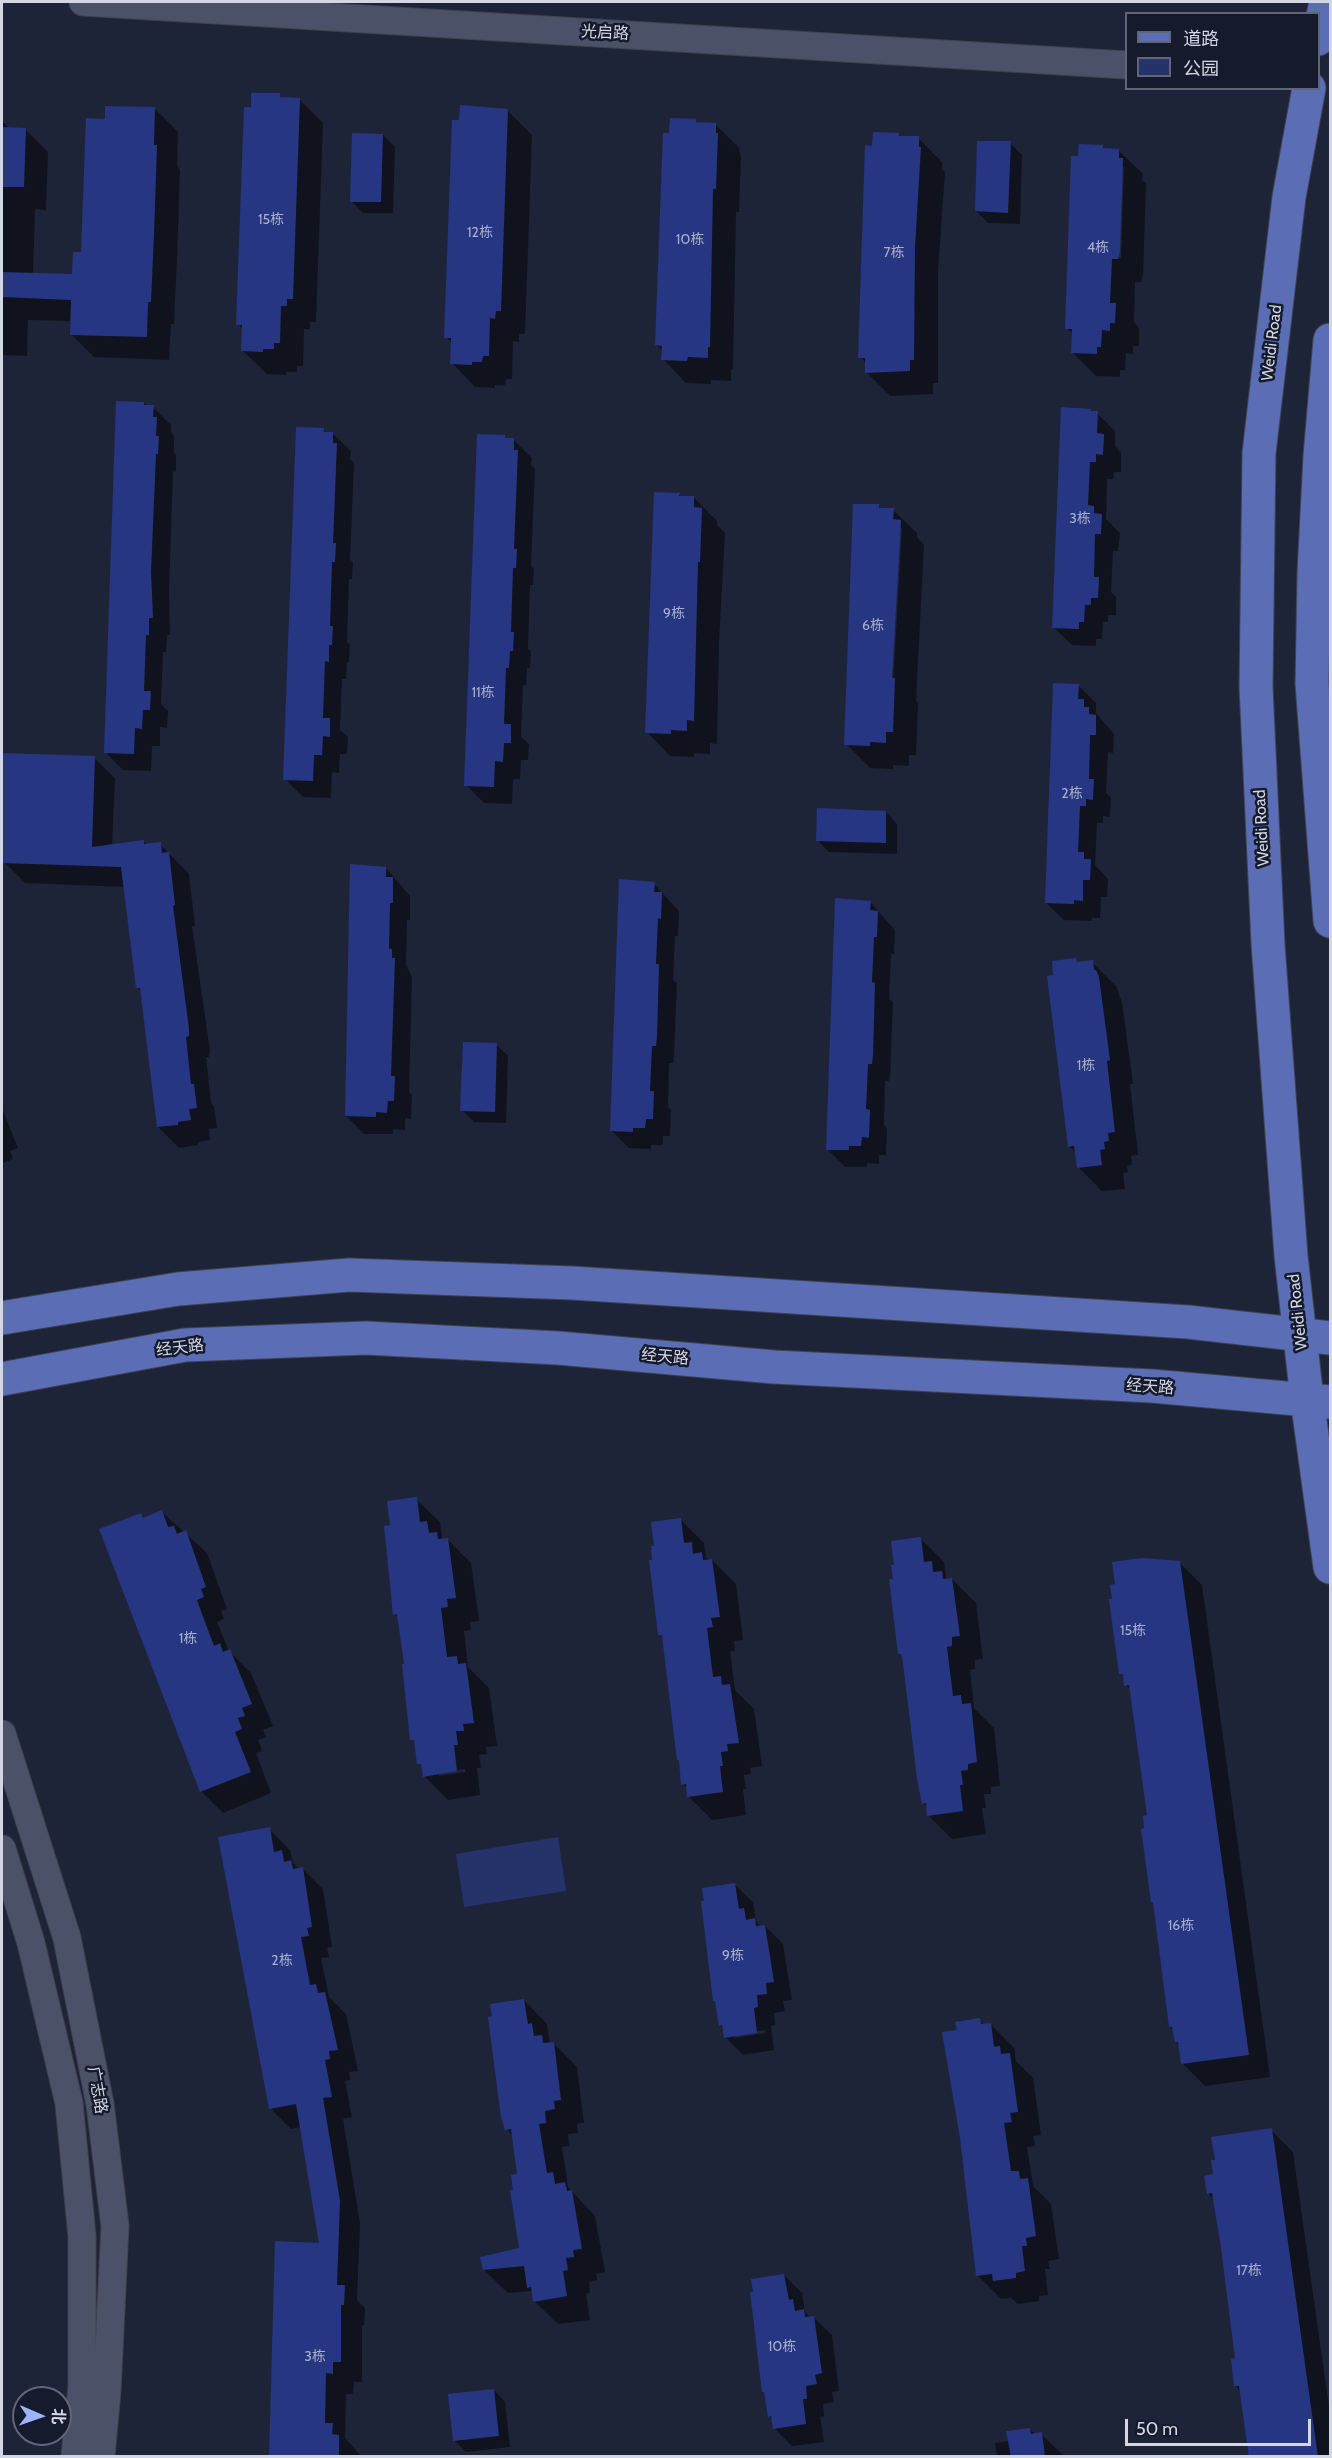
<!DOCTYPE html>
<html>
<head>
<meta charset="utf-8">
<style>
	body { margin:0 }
	#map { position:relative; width:1332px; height:2458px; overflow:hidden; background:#1e2437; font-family:Cabin,"Noto Sans SC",sans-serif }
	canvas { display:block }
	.frame { position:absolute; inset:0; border:3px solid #d2d7e3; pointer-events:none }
	.legend { position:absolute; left:1125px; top:12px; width:195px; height:78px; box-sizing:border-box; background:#151a2d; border:2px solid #616676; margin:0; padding:8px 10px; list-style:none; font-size:18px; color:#d2d7e3 }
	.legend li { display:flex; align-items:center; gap:12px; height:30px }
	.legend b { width:30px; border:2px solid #616676 }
	.north { position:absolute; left:12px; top:2386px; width:60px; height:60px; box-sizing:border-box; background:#151a2d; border:2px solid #616676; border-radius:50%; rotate:92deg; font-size:16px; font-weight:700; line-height:24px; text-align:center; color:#d2d7e3 }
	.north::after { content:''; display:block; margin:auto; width:21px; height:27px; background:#9db4fd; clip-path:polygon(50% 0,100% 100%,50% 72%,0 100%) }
	.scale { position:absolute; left:1125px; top:2419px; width:186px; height:27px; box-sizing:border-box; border:3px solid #d2d7e3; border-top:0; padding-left:8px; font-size:18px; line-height:21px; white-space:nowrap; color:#d2d7e3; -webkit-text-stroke:4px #151a2d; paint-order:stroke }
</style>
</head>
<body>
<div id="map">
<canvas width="1332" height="2458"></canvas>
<div class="frame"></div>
<ul class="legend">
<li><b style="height:8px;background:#5a6db5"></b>道路</li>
<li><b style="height:16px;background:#26336b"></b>公园</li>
</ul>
<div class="north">北</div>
<div class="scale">50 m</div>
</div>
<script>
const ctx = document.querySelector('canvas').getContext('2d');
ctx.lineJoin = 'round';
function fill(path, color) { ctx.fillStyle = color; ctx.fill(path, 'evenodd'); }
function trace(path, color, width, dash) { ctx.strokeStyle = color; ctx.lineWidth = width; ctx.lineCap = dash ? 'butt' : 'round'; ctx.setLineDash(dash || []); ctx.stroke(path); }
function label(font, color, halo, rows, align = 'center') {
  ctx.font = font + ' Cabin,"Noto Sans SC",sans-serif'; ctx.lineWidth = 5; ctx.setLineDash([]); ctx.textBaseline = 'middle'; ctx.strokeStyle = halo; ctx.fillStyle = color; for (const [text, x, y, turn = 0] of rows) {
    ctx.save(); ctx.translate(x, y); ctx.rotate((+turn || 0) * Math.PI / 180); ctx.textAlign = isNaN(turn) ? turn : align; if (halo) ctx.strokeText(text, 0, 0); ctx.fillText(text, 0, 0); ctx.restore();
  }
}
const green = new Path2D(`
	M558,1837L566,1891L464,1907L456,1854Z`);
const shadow = new Path2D(`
	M279,95L283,99H299L323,123L316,322H310V329H304L303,366H297V372H286V375L267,374L243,351L244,330L238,324L252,109Z
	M155,109L178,132L177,166L180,170L177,258L174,324H171L169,360L94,357L71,334L72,321L28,320L27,356L2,355V121L10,129H25L48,152L46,210L35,209L33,274L74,276L83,253L106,120Z
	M508,111L532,135L525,334H519V342L513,341L512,379H506L505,385H495V388L475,387L452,363V343L446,337Z
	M695,121L699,124H715L739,148L741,158L739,212H736L733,370H731V381L711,380V384L686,383L663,359V351L656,345L671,135Z
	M899,134L902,137L918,138L942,162V169L945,172L938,271V383H933V394L890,396L866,372V363L860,357L874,147Z
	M383,135L395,147L393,213H363L351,201Z
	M1010,143L1022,155L1020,224L988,223L976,211Z
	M1102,146L1106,150L1119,151L1143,174L1142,180L1146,183L1143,275L1141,282H1135L1134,322L1139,328V346H1133V354L1126,353L1125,370H1120V377L1096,376L1072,352L1073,334L1067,328L1080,158ZM1121,167H1124L1121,258H1118Z
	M144,403L147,407H153L171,425V432L174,436V452L176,455V472L173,471L169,591L170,635H167L166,652H163L161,704L168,711L167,728L160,727V746H152L151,771L123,770L105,752Z
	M1093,413H1097L1115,431V446L1121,453V472H1114L1113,479H1107L1106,519L1120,533L1118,551H1113L1111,592L1116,597V615H1108V622H1103L1102,639H1096V646L1072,645L1054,628Z
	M323,430L327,433L333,434L351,451L350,459L354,463L350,560L353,562L352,579H349L347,642L350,645L349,662H347L346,679H342L340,730L348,737L347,754H340L339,773L332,772L331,798L303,797L285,779Z
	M504,436L508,440H514L532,458L531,465L535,469L531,566L534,569L533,585H530L528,649L531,651L530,668H527L526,685H523L521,737L529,744L528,760H521L520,779H513L512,804L484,803L466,785Z
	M679,494L682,497L694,498L717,521V525L725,533L719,641L717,744L710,743V754L694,753V757L670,756L647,732Z
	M878,506L882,509L893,510L917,533V537L924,545L916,700L918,703L916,755H909V766L893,765V769L870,768L846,744ZM899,526L902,529L893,685H890Z
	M1078,685L1096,703V713L1114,734L1113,753L1108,752L1106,793L1111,798L1110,817L1103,816V823H1097L1095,865L1108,879L1107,897H1101L1100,918H1092L1091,921L1064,920L1046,903Z
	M2,754L94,758L115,778L112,846L144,842L147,845L160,844L189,874L195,926H192L210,1051L209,1057H206L211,1103L214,1106L217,1128L209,1129L210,1140L198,1142V1145L179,1148L158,1127L142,992L138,988L125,887L25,883L4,862L2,855Z
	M886,812L897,824V854L829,852L817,840Z
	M386,868L410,896V920H407L406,965L412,977L409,1092L412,1095L411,1119L405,1118V1130L393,1129V1134H364L346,1116Z
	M654,884L679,911L678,936H675L673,980L677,983L674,1056L673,1063H669L668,1107L671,1110L670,1136H663V1145H651V1149L629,1148L611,1130Z
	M870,902L895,930L894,954H891L889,999L893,1002L890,1075L889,1081H885L884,1125L887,1129L886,1155H879V1164L867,1163V1167H845L827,1149Z
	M1075,960L1079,963L1092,962L1116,986L1122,1002L1133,1084H1130L1138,1155L1131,1156L1132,1165L1127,1166L1128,1172L1123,1173L1125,1189L1102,1191L1079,1168L1077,1154L1069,1146L1055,976Z
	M496,1044L508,1056L506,1123L474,1122L462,1110Z
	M2,1108L18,1148L10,1151L13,1159L3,1163L4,1167L2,1168Z
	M416,1499L440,1522L442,1538L448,1540L471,1563L479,1621L470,1622L471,1630L464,1631L468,1667L489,1688L497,1746L486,1747L487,1754L479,1755L481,1768H477L480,1795L448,1800L424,1776L423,1768L419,1763L416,1744L412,1739L406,1665L399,1618L395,1614L391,1527ZM465,1769V1772L439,1776V1773Z
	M162,1512L207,1553L227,1609L221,1611L224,1619L217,1622L229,1651L251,1673L273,1726L263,1730L266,1737L258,1740L262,1751L256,1753L271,1793L223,1813L201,1791L141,1515L145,1519Z
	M680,1519L704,1543L706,1558L712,1560L736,1584L743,1640L734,1641L735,1651H730L735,1690L754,1709L762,1766L750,1768L751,1774L744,1775L746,1789H743L746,1815L712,1820L689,1797L688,1789L683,1784L664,1638L660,1634L654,1561L656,1547Z
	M921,1539L944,1562L946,1578L952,1579L976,1603L983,1659L975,1660V1669L970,1670L974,1708L994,1728L1000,1786L991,1787V1794H984L986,1808H982L986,1834L952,1839L929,1816L928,1807L923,1803L904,1658L900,1654L894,1580Z
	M1179,1562L1202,1585L1270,2077L1205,2086L1183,2064L1181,2046L1176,2042L1174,2031L1170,2027L1146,1829L1149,1817L1131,1690L1126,1685L1125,1677L1121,1673Z
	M269,1829L290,1850L293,1863L299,1869L302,1868L323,1889L332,1947L327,1948L329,1957L321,1958L329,1997L346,2014L358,2071L349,2072L350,2080L345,2081L352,2117L343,2119L360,2223L357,2300L365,2308L364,2325H362V2382H354L353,2394H346L345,2438L361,2456H270L321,2244L301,2127L291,2129L270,2108Z
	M735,1885L753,1902L756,1921L761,1927L765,1926L783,1944L792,2000L783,2001L785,2011L774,2013L775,2025L771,2026L774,2050L743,2055L725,2037L724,2029L720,2025L717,2003L714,2000L704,1927ZM765,2030V2033L735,2038V2035Z
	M524,2000L547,2024L550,2044L553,2043L577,2067L584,2123L577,2124L578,2133L568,2134L569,2146L562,2147L568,2187L595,2216L605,2272L596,2274L597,2280L589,2282L590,2293L586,2294L590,2320L558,2324L534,2301L533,2291L508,2293L484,2270L520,2250L515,2191L519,2175L513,2136L507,2129Z
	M979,2020L984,2025L990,2024L1014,2048L1016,2061L1033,2078L1041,2135L1033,2136L1035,2146L1027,2147L1033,2186L1051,2204L1059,2259L1048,2261L1050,2269H1045L1048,2295L1039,2296V2301L1018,2304L1011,2298L1001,2299L978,2276L959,2031Z
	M1271,2130L1293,2152L1330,2414V2456H1251L1241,2392L1236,2386L1237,2360L1214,2199L1208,2193L1214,2175Z
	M784,2275L802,2293L805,2312L811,2318H814L832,2335L839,2391L832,2392L834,2402L823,2404L824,2416L820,2417L824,2442L792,2446L774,2428L773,2420L769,2416L766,2394L763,2391L753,2318Z
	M494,2390L505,2402L510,2447L466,2452L454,2440Z
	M1030,2429L1036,2435L1041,2434L1064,2456H997L995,2443L1009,2441Z`);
const building = new Path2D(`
	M251,93H280V97L300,98L293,299H287V306H281L280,343H274V349H263V352L241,351L242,325H236L244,107H251Z
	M460,105L508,109L501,311H496L495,319L490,318L489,356H483L482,362H472V365L450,364L451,338H444L452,120H459Z
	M105,106L155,107L154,145H157L154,234L151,302H148L147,337L70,335L71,300L2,297V272L72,274L73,252H81L86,118L105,119Z
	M670,118L696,119V122L716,123V133H718L716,189H713L710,347H708V358L688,357L687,361L661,360L662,346L655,345L663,133H669Z
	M2,127L26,128L24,187H2Z
	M873,132L899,133V136H919V147H921L915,247L914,360H910V371L865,373V358H858L865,145L872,146Z
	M352,133L383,134L381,202H350Z
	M977,141H1011L1008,213L975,211Z
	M1079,144L1103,145V148L1119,149V158H1123L1120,251L1118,259H1112L1110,303H1116L1115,323H1110V331L1102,330L1101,347H1097V354L1071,353L1072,329H1065L1071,156H1078Z
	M116,401L144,402V405H154L153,417H157L156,436H159L158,454H156L151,572L153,618H149V635H146L144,691H151L150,710H143L142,729L135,728L134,754L104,753Z
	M1061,407L1091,409V411H1098L1097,433L1104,434L1103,455L1096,454V462H1090L1088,505L1094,506V513L1102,514L1101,534H1095L1094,577H1099L1098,598H1091V605H1085L1084,622H1079V629L1052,628Z
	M296,427L324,428V432H333V443H337L333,543H336L335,562H332L330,626H333L332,645H329V662L325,661L323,718H330V737L323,736L322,755H314L313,781L283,780Z
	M477,434L505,435V438H514V450H518L514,549H517L516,568H513L511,632H514L513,651H510L509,668H506L504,724H511V743H504L503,762L495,761L494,787L464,786Z
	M654,492L680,493L679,496H694V507L702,508L700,562H698L694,721L687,720V731L671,730V734L645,733Z
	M853,504H879V508H894L893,519L901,520L892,678H895L893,732H886V743L870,742V746L844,745Z
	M1053,683L1079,684L1078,699H1084V707H1089V714L1096,715V735H1090L1089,779H1094L1093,800L1086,799V806H1080L1078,852H1084V859H1091L1090,880H1083V901L1074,900V904L1045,903Z
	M2,753L95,756L92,847L144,840V844L161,842L162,853L169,852L175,905L173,906L189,1029V1036L186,1037L191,1084H194L197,1108L189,1109L191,1120L178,1122V1125L157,1127L140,988H136L121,867L2,863Z
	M817,808L886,811V843L816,841Z
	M350,864L386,867V877H393V903H390L389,949H392V958H395L391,1076H395L394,1101H388L387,1113L376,1112V1117L345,1116Z
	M619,879L655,882L654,892H662L661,919L658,918L656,964H659L657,1037L656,1046H652L650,1091H654L653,1119H646L645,1128H633V1132L610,1131Z
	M835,898L871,901L870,910L878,911L877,937H874L872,982L875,983L873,1056L872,1064H868L866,1109L870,1110L869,1138L862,1137L861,1146H849V1150H826Z
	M1076,958L1077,962L1093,960L1094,970H1096L1099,977L1110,1060L1107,1061L1115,1132L1108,1133L1109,1141L1104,1142L1105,1149L1100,1150L1102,1165L1077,1168L1074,1146L1068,1147L1047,976L1053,975L1052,961Z
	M463,1042L497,1043L495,1112L460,1111Z
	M417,1497L420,1522L427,1521L429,1533L437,1532L438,1539L448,1538L456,1598L447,1599L448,1607L441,1608L447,1657L457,1656L458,1664L466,1663L474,1723L463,1724L464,1731H456L458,1745H454L457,1771L423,1777L421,1764H417L414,1740H410L402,1664H404L397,1614L393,1615L384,1526L390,1525L387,1501Z
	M162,1510L168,1527L174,1526L177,1534L186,1530L206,1587L201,1589L204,1597L197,1600L205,1622L214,1646L220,1643L223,1652L230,1649L252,1704L242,1708L245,1716L238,1718L242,1729L235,1732L251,1772L200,1792L99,1529L141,1513L143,1518Z
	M681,1518L684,1543L692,1542L693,1554L702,1552L703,1560L712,1559L720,1617L711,1618L713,1627L707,1628L713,1677L721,1676L722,1685L730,1684L739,1743L727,1744L728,1751L721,1752L723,1766H720L723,1792L687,1797L686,1784L681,1785L679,1760H677L663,1644L662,1635H658L649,1560H652L651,1546H654L651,1522Z
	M921,1537L924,1562L932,1561L933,1572L942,1571L943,1579L952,1578L960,1636L952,1637V1646L947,1647L953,1696L961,1695L962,1704L971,1703L977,1762L968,1764V1770L961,1771L963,1785H960L963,1811L927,1816L926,1803L922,1804L917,1779L903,1663L901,1654H898L889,1579H893L891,1565H894L891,1541Z
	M1142,1558L1180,1561L1249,2055L1181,2064L1178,2042H1175L1172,2027H1169L1153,1902H1151L1141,1829L1144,1828L1143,1816L1147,1815L1129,1685L1124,1686L1123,1674H1119L1109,1599H1112L1110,1585L1115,1584L1112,1562Z
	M270,1827L274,1852L282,1850L284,1862L291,1860L293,1869L303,1867L312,1927L307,1928L309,1936L301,1937L310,1985L316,1984L318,1993L325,1992L338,2050L329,2051L330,2059L325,2060L332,2097L323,2098L340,2201L337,2285H345L344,2305H341V2362H333V2374L326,2373L325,2423H333L332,2434L339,2435V2457H269L275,2241L319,2243L296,2104L269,2109L218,1837Z
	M735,1883L739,1909L744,1908L746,1920L755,1918L756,1926L765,1925L774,1982L766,1983L767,1994L757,1995L758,2007L754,2008L757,2033L724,2038L722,2025L719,2026L715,2001H713L701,1901H704L702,1888Z
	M524,1999L528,2024L532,2023L534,2036L542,2035L543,2043L554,2042L561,2100L554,2101L555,2109L545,2111L546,2123L539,2124L547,2173L553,2172L555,2184L565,2182L567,2191L572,2190L582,2249L573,2250L574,2257L566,2258L568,2270L563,2271L567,2296L533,2302L531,2287L527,2288L524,2266L483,2270L480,2257L519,2248L510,2190H513L511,2175L517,2174L511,2129L505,2130L501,2117L488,2017L492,2016L490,2004Z
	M980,2018L981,2024L991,2023L994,2047L1000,2046L1001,2054L1010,2053L1018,2112L1010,2113L1012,2122L1004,2123L1011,2171H1019L1020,2179L1028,2178L1036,2236L1026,2238L1027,2246H1022L1025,2271L1016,2273V2278L993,2281L992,2274L976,2276L960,2138L942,2032L957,2030L955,2022Z
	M1272,2128L1318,2457H1249L1239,2386H1234L1231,2359L1235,2358L1221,2248L1212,2193L1207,2194L1204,2176L1213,2174L1211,2160H1215L1211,2137Z
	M784,2274L789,2300L793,2299L795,2311L804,2309L805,2317L814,2316L822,2373L815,2375L817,2384L806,2386L807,2399H803L806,2424L773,2429L771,2416L768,2417L764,2392H762L750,2292H753L751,2279Z
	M494,2389L499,2436L453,2441L448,2394Z
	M1030,2428L1031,2434L1042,2432L1045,2457H1011L1006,2431Z`);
const minor = new Path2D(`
	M83,2L1126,65
	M2,1734L67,1938L100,2104L115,2226L107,2391L101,2456
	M2,1849L31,1943L69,2103L82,2236V2387L75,2456`);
const major = new Path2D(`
	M1318,39L1326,2
	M1309,88L1289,197L1259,453L1256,687L1268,944L1291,1256L1307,1399L1330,1567
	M1330,340L1320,456L1314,572L1312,684L1330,921
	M2,1318L178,1289L349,1275L572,1283L1188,1322L1330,1338
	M2,1379L185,1345L366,1338L558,1348L774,1367L1152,1386L1330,1402`);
const numberNames = [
	["15栋",271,220],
	["12栋",480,233],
	["10栋",690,240],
	["4栋",1098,248],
	["7栋",894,253],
	["3栋",1080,519],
	["9栋",674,614],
	["6栋",873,626],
	["11栋",483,693],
	["2栋",1072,794],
	["1栋",1086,1066],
	["15栋",1133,1631],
	["1栋",188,1639],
	["16栋",1181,1926],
	["9栋",733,1956],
	["2栋",282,1961],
	["17栋",1249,2271],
	["10栋",782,2347],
	["3栋",315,2357]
];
const streetNames = [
	["光启路",605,33,3],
	["Weidi Road",1272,343,-83],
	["Weidi Road",1262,828,-93],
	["Weidi Road",1298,1312,-96],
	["经天路",180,1348,-7],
	["经天路",665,1357,5],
	["经天路",1150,1387,4],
	["广志路",97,2090,80]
];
fill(green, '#26336b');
fill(shadow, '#0007');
fill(building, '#273682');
trace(minor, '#3d4251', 29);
trace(major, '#3d4251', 35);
trace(minor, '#4b5268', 27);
trace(major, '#5a6db5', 33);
label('14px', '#a7afcb', null, numberNames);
label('16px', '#d2d7e3', '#151a2d', streetNames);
</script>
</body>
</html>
